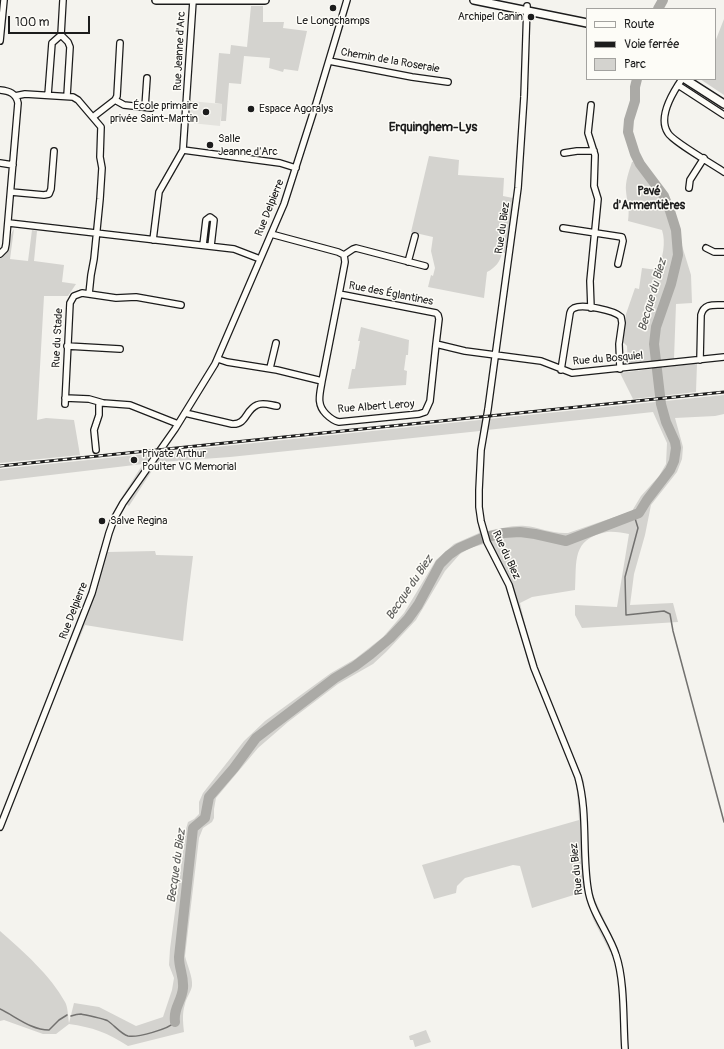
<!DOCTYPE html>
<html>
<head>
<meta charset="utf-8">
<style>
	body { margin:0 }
	#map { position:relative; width:724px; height:1049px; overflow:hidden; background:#f4f3ee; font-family:Pangolin,sans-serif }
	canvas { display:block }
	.legend { position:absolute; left:586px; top:8px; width:130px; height:72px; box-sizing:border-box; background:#fdfcf7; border:1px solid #a3a29f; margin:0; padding:5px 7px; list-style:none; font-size:12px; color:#1c1c1c }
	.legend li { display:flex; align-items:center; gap:8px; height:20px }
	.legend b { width:20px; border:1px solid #a3a29f }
	.scale { position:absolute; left:8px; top:16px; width:82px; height:18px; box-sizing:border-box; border:2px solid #1c1c1c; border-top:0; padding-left:5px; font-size:12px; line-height:14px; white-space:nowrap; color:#1c1c1c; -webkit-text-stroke:3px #fdfcf7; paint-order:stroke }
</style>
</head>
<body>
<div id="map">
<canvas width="724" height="1049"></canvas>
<ul class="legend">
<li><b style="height:5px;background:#fdfcf7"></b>Route</li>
<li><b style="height:5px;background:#1c1c1c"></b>Voie ferrée</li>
<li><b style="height:11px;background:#d4d3cf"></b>Parc</li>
</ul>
<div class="scale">100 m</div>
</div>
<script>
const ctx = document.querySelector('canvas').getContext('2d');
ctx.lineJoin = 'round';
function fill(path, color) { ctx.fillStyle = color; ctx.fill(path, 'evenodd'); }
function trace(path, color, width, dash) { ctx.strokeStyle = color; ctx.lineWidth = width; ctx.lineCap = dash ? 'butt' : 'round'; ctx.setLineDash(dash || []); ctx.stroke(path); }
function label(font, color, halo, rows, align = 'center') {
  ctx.font = font + ' Pangolin,sans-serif'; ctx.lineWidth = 3; ctx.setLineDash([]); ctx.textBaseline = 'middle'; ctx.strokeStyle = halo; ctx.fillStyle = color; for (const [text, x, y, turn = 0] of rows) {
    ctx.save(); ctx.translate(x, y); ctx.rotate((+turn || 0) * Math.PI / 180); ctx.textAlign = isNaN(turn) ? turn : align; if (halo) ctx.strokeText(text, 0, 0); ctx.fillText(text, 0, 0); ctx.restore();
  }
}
const built = new Path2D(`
	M190,101L222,104L220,126L191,123V115H190Z`);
const green = new Path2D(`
	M251,6H263V22H284L283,28L307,31L298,71L284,69L283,72L269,68L270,58L244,56L241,84L229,83L226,121H221L222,104L215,103L219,53L230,54L231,45L247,47Z
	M724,19V95L700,79H715V42Z
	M429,156L459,160L458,175L504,178L503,196L513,198L505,253H502C500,262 495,268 487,272L484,298L428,287L431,275L433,276L435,268L431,251L433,237L411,232Z
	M642,158L668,200L691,275L692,303L676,304L674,359L628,364L627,346L623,342L626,314L635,288L639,289L642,268L657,270C663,259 666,242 662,230L628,221C630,208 627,203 626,191C625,182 629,171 632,162Z
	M14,229L10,259L28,261L32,230L37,231L34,261L64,265L62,282L76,284L68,296H44L37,420L46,418L74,420L80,455L0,463V259C15,248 6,240 14,229Z
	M361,327L409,340L408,355H406L404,370L407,371L406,385L348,389L352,369H355L360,341H358Z
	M697,363L696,392L633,399L620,373Z
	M724,395V414L715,416L675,418L683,447L682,459L677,472L651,505L645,535L634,574L630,605L673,603L678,622L582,628L575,615V605L617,607L629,534C623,533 614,531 607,532C571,539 577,561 575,590L532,597L520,603L535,666L584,781L590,885L595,900L619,951L610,952L593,919L584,888L580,893L532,908L520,866L513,865L465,878L457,886L456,893L434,899L422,865L579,820L577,792L573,771L528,663L509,592L484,544L470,548L460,554L445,571L416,620L386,652L373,664L338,684L288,722L258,748L216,798L214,809V818L212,822L203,828L199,838L185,956C187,965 193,977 192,986C191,992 186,998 185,1004C182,1013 183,1022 184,1032L128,1046C108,1033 92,1027 69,1024L56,1034H43L4,1020L0,1021V931C22,950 51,976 65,1002C68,1007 68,1017 69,1023L74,1003L99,1007L136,1026L163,1017L172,990L174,978L169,965L170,949L186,829L188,822L194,819L199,814V802L203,793L244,741L265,721L331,673L355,659L383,637L404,613L436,560L454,544L479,533C474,498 476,465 480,431L230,457L161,462L155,466L129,506L120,500L143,464L0,481V469ZM653,412L667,443L666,464L659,476L641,496L632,511L568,533C551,534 540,527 525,526C512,525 500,529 487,531L483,519L482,500V468L487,430Z
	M100,549L108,552L155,551L156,555L193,556L187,604L183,641L85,625L62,680L56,677L92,586Z
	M426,1030L431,1042L415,1047L413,1040H410L409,1036Z`);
const stream = new Path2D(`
	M634,515L638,528L625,577L626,615L664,611L670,614L673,631L724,822
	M0,1009C15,1016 31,1030 49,1030L59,1020L67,1015
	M71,1016C74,1015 78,1014 81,1014C85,1015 105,1019 108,1021C114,1025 121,1034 128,1036C137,1038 169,1029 175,1022`);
const river = new Path2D(`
	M658,9L663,0
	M175,1022C173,1008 182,1001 183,988C184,976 179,969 179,957L193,828L205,818L209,797L234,768L256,738L335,678L355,666L371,654L390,638L408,619L418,605L440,564L449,555L459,548L482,538L504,533L520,532L535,534L566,541L639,513L647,500L670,470L674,461L676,448L675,442L666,422L661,404L654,344L656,327L671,284L678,255L676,230L670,211L664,196L640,164L635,154L628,132L629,120L635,101V87L637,79`);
const minor = new Path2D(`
	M63,0L61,35L68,42L70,47L67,96
	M527,6L524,97L518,188L488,409L481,450L479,490V507L481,521L487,542L509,585L534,668L578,777C588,813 582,852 588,889C591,912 609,933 616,955C625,981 623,1022 625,1049
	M0,41L4,0
	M329,61L412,77L448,82
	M682,79C673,92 657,117 668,133C672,141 714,165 724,172
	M678,85L724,115
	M0,90C9,91 16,93 18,103L6,244L5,249L0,254
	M48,95L52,43L61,35
	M15,96L25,94L73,97L78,100L101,127L100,157L102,168L100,199L94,259L91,275L89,294
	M115,100L124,105L151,108
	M145,107L147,78
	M93,117L115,100L117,96L120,43
	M183,150L280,163L296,168
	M564,153L577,151H594
	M0,163L13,165
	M689,188L690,180L704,158
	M11,192L44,195L49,194L51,189L54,151
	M9,223L234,249L260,259
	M563,228L622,237L623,241L618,264
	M271,234L338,252L344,255L353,249L356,248L425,266
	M153,240L159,192L183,150L193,1
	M203,245L206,220L210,217L214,220L211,246
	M706,248L714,252H724
	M408,262L415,236
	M339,294L345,262L344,255
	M591,308L590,281L598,199L594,186L595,155L588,133L591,105
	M67,346L120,349
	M218,359L227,362L277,370L322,381C320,394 316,404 326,414C330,418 334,421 339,422L419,414L425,412L430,401L436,344
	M700,360L701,315C704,303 714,305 724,305
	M270,368L276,343
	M561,370L570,313C571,310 571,310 574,308C583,304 614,310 621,317L622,323L619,344L620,369
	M322,381L339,294L436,313L438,315L439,319L436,344L465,351L541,361L572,373L724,357
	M65,398L89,399L103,403L130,405L178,424
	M65,404L70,303L74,296L82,293L116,298L136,297L181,305
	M185,413L232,424C247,425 245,410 257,405C263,402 270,405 277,406
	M96,450L94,430L99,415V403
	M0,827L92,593L109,533L114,519L123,503L175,429L215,364L284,204L315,107L347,0`);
const major = new Path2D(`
	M156,0H265
	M474,0L587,23
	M685,79L724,104`);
const rail = new Path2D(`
	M0,466L724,392`);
const markers = [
	[333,8,4,"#1c1c1c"],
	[531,17,4,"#1c1c1c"],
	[251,109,4,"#1c1c1c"],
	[206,112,4,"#1c1c1c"],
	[210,145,4,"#1c1c1c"],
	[134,460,4,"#1c1c1c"],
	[102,521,4,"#1c1c1c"]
];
const poiNames = [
	["Archipel Canin",523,17,"right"],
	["Le Longchamps",333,21,"center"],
	["École primaire",198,106,"right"],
	["privée Saint-Martin",198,119,"right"],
	["Espace Agoralys",259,109],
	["Salle",218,139],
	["Jeanne d'Arc",218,152],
	["Private Arthur",142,454],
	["Poulter VC Memorial",142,467],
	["Salve Regina",110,521]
];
const streetNames = [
	["Rue Jeanne d'Arc",180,51,-87],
	["Chemin de la Roseraie",390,61,10],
	["Rue Delpierre",270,208,-68],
	["Rue du Biez",503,228,-82],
	["Rue des Églantines",391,294,11],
	["Rue du Stade",58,338,-87],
	["Rue du Bosquiel",608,359,-5],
	["Rue Albert Leroy",376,407,-4],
	["Rue du Biez",506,555,65],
	["Rue Delpierre",74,611,-69],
	["Rue du Biez",577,869,-96]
];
const neighbourhoodNames = [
	["Pavé",649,192],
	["d'Armentières",649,206]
];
const waterNames = [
	["Becque du Biez",653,295,-74],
	["Becque du Biez",410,588,-56],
	["Becque du Biez",177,866,-82]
];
const quarterNames = [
	["Erquinghem-Lys",433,128]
];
fill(built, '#e4e3de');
fill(green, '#d4d3cf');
trace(stream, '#72716f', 1.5);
trace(river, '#abaaa6', 10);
trace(minor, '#1c1c1c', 8);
trace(major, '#1c1c1c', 10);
trace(minor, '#fdfcf7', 5.5);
trace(major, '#fdfcf7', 7);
trace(rail, '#1c1c1c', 3);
trace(rail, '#fdfcf7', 1.5, [4.5]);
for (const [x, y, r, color] of markers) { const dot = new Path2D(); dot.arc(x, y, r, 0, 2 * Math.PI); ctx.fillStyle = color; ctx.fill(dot); trace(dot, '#fdfcf7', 1.5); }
label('11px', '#1c1c1c', '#fdfcf7', poiNames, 'left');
label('11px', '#1c1c1c', '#fdfcf7', streetNames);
label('bold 12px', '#1c1c1c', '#fdfcf7', neighbourhoodNames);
label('italic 12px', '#5c5c5a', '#fdfcf7', waterNames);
label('bold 13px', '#1c1c1c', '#fdfcf7', quarterNames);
</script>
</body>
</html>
